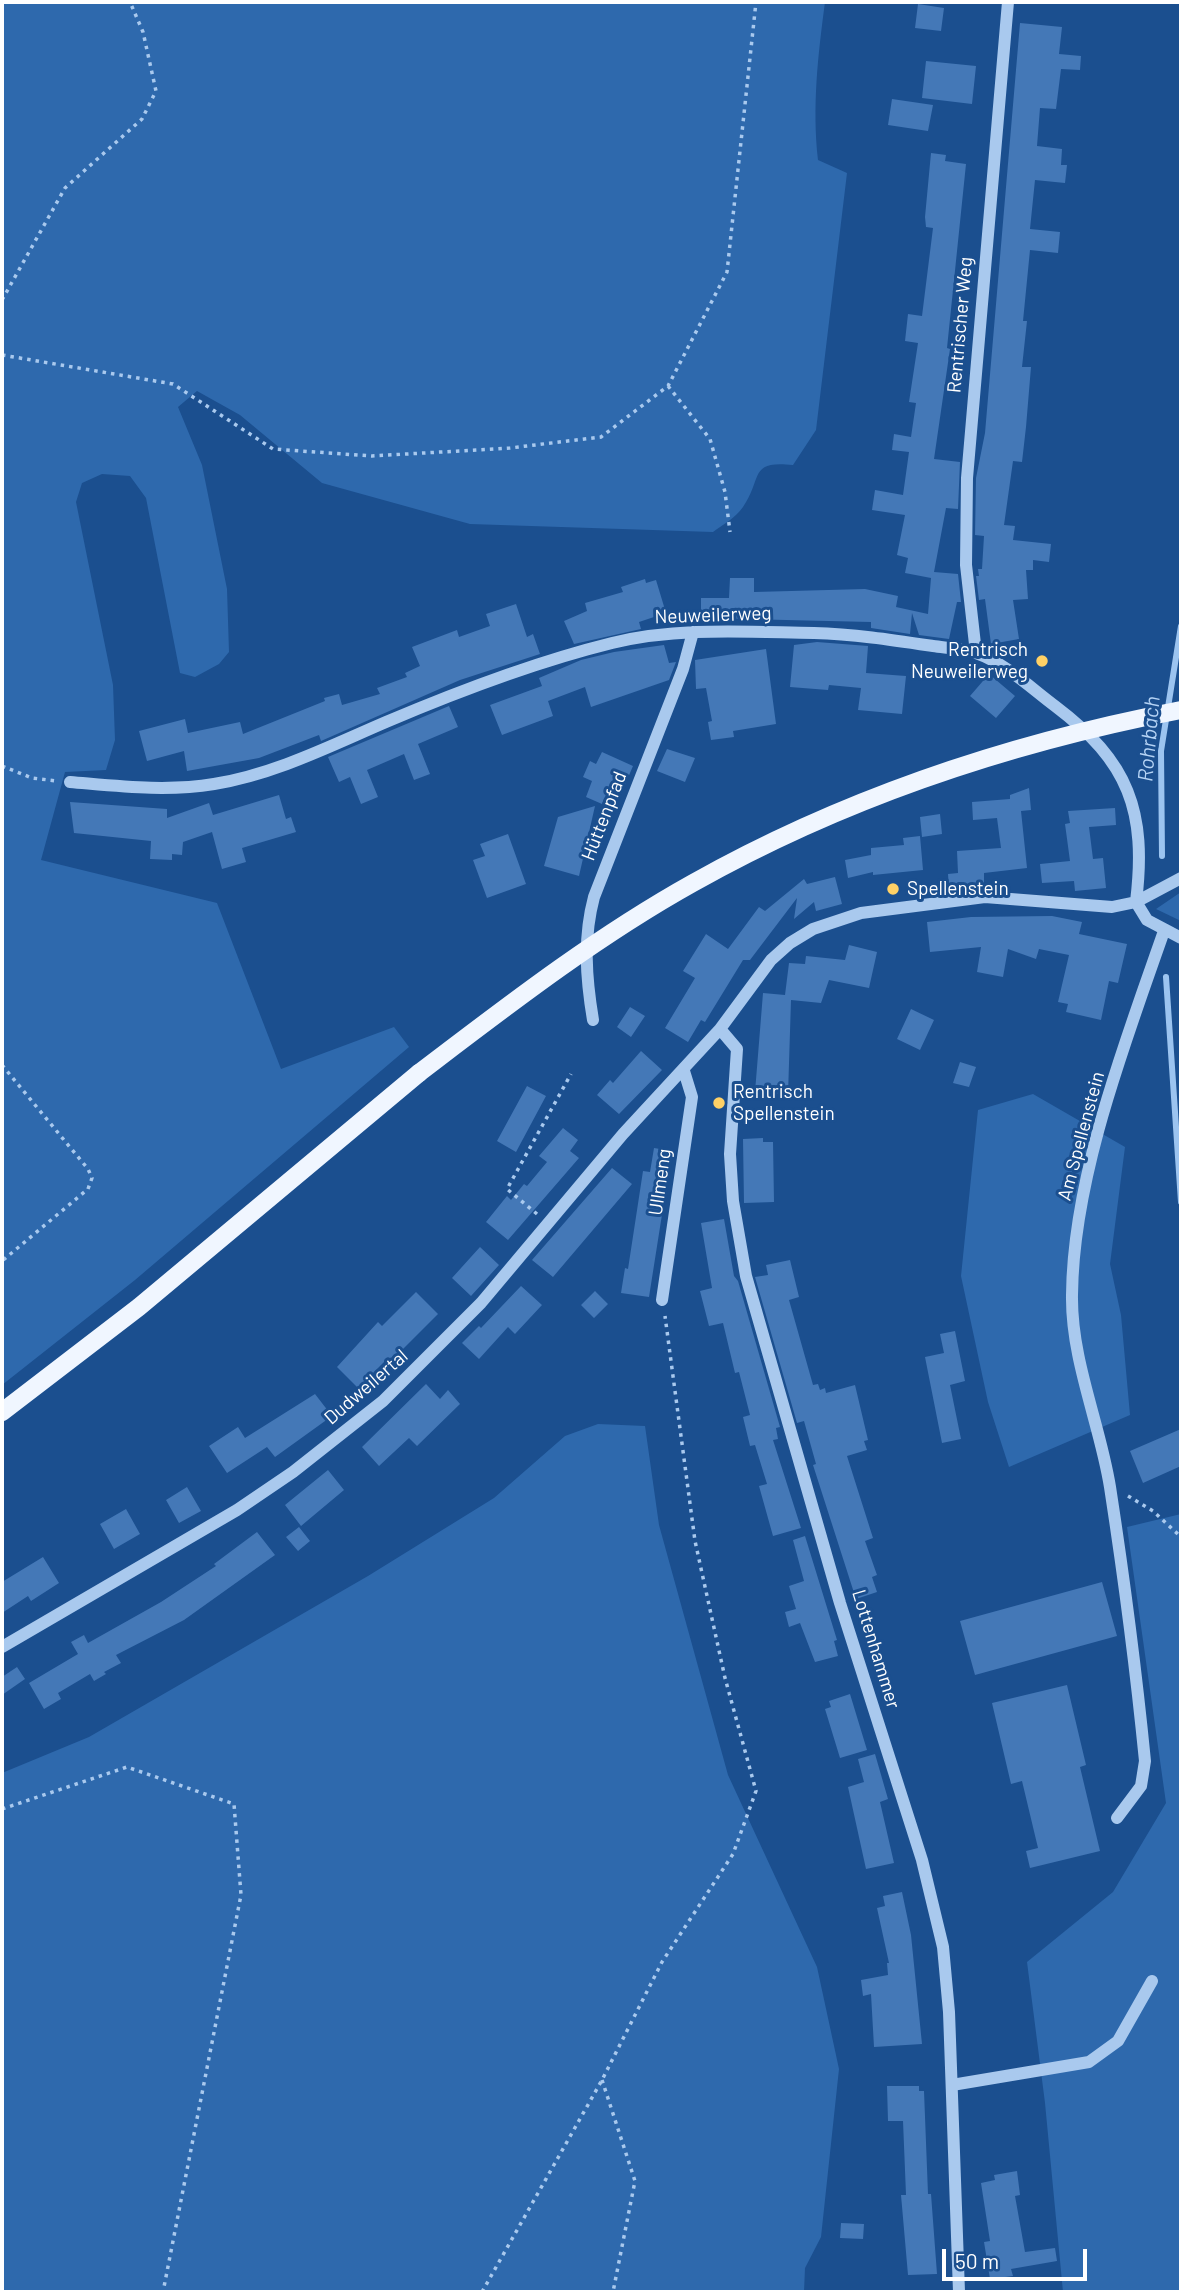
<!DOCTYPE html>
<html>
<head>
<meta charset="utf-8">
<style>
	body { margin:0 }
	#map { position:relative; width:1183px; height:2294px; overflow:hidden; background:#1b4f8f; font-family:Barlow,sans-serif }
	canvas { display:block }
	.frame { position:absolute; inset:0; border:4px solid #fff; pointer-events:none }
	.scale { position:absolute; left:942px; top:2249px; width:145px; height:32px; box-sizing:border-box; border:4px solid #fff; border-top:0; padding-left:9px; font-size:21px; line-height:24px; white-space:nowrap; color:#fff; -webkit-text-stroke:5px #1b4f8f; paint-order:stroke }
</style>
</head>
<body>
<div id="map">
<canvas width="1183" height="2294"></canvas>
<div class="frame"></div>
<div class="scale">50 m</div>
</div>
<script>
const ctx = document.querySelector('canvas').getContext('2d');
ctx.lineJoin = 'round';
function fill(path, color) { ctx.fillStyle = color; ctx.fill(path, 'evenodd'); }
function trace(path, color, width, dash) { ctx.strokeStyle = color; ctx.lineWidth = width; ctx.lineCap = dash ? 'butt' : 'round'; ctx.setLineDash(dash || []); ctx.stroke(path); }
function label(font, color, halo, rows, align = 'center') {
  ctx.font = font + ' Barlow,sans-serif'; ctx.lineWidth = 6; ctx.setLineDash([]); ctx.textBaseline = 'middle'; ctx.strokeStyle = halo; ctx.fillStyle = color; for (const [text, x, y, turn = 0] of rows) {
    ctx.save(); ctx.translate(x, y); ctx.rotate((+turn || 0) * Math.PI / 180); ctx.textAlign = isNaN(turn) ? turn : align; if (halo) ctx.strokeText(text, 0, 0); ctx.fillText(text, 0, 0); ctx.restore();
  }
}
const green = new Path2D(`
	M2,2H825C818,55 812,106 818,160L847,173L816,430L793,465C748,460 763,478 743,507C735,518 724,524 713,532L470,524L322,483L240,415L197,391L178,407L202,465L227,589L229,652L219,664L195,677L180,673L146,498L130,476L102,474L82,483L76,502L113,685L115,740L106,770L65,772L41,860L217,903L281,1069L394,1027L409,1047L135,1280L2,1385Z
	M1181,892V921L1156,909Z
	M1033,1094L1125,1147L1110,1264L1121,1315L1130,1415L1009,1467L988,1402L961,1276L978,1110Z
	M598,1424L645,1426L659,1525L728,1775L817,1967L839,2069L821,2237L805,2268L804,2292H2V1773L89,1737L368,1576L494,1498L565,1436Z
	M1181,1514V2292H1063L1045,2103L1027,1962L1113,1892L1166,1803L1127,1527Z`);
const stream = new Path2D(`
	M1162,856L1161,751L1181,626
	M1166,977L1181,1202`);
const building = new Path2D(`
	M918,4L944,8L941,31L915,28Z
	M1020,23L1062,27L1059,54L1081,56L1080,70L1061,69L1056,109L1040,108L1037,146L1062,149L1061,165H1067L1065,183L1035,180L1030,229L1060,232L1058,253L1030,250L1023,321H1027L1022,367H1031L1026,427L1022,462L1013,461L1004,525L1015,526L1013,540L1051,544L1049,562L1033,560V570H1026L1028,599L1013,600L1019,639L991,644L985,599L979,600L976,576H979L978,569H982L984,536L975,535L976,478L985,433Z
	M926,61L976,66L972,104L922,98Z
	M892,99L933,105L928,131L888,125Z
	M931,153L946,155L945,161L966,164L947,348L950,349L934,459L960,462L958,509L946,508L934,572L958,574L961,602H957L949,639L919,635L912,613L910,634L871,628V622L701,618V598H729L730,578H754V592L865,589L898,596L896,607L928,614L931,578L905,573L908,558L897,555L905,515L872,510L875,490L903,495L909,452L892,450L894,434L911,437L916,403L909,402L918,343L905,341L908,314L922,316L933,228L926,227L925,217Z
	M645,579L646,583L656,580L666,613L639,622L641,629L574,644L564,621L587,611L585,603L623,592L621,587Z
	M516,604L527,637L533,634L540,654L460,680L321,741L319,735L259,758L187,771L184,751L147,761L139,731L185,719L188,733L240,722L243,734L325,701L324,698L339,694L342,705L380,694L377,688L407,677L405,673L420,666L412,647L457,630L459,637L490,626L486,614Z
	M817,642L868,646L866,673L906,676L902,714L858,710L861,688L829,685L828,690L790,687L794,645Z
	M664,645L669,663L676,662L669,680L591,707L585,687L548,701L553,716L502,735L490,705L542,686L539,678L581,660L614,652Z
	M766,649L776,724L733,731L734,737L711,740L708,722L712,721L706,688L696,689L695,660Z
	M989,674L1015,696L996,718L970,696Z
	M449,706L458,727L418,744L430,774L414,780L404,754L367,770L378,797L361,804L350,777L339,782L328,757Z
	M667,749L695,758L685,782L657,771Z
	M602,752L633,766L621,794L609,788L602,804L586,797L592,781L583,777L590,761L596,764Z
	M1029,788L1031,810L1021,811L1027,868L984,873V887L949,889L948,874L958,873L957,851L1001,848L997,818L973,820L972,802L1010,799V795Z
	M279,795L286,819L291,817L296,832L242,848L246,862L222,869L212,832L183,842L182,855L172,854V860L150,859L151,841L74,833L70,802L167,809V818L209,803L213,815Z
	M595,806L579,876L544,866L558,817Z
	M1115,808L1116,825L1089,827L1093,859L1103,858L1106,888L1075,891L1074,881L1042,883L1040,864L1070,861L1065,824L1070,823L1068,811Z
	M940,814L942,834L922,837L920,817Z
	M508,834L526,884L487,898L473,860L485,856L480,844Z
	M920,836L923,870L873,875V872L848,878L845,860L871,855V848L904,845L903,838Z
	M835,877L842,904L816,911L814,902L794,919L797,898L750,960H743L705,1022L701,1020L688,1042L665,1028L695,978L683,971L706,934L728,949L759,907L765,911L804,879L807,884Z
	M1052,916L1082,922L1079,934L1127,944L1118,983L1109,981L1101,1020L1066,1012L1068,1004L1058,1002L1069,955L1039,949L1036,959L1008,949L1003,977L977,972L981,947L930,952L927,922L971,917Z
	M849,945L877,952L869,988L829,980L821,1003L791,1000L788,1095L755,1092L763,993L785,995L789,963L805,964L806,956L845,960Z
	M630,1007L645,1016L631,1037L617,1027Z
	M911,1009L934,1020L920,1050L897,1039Z
	M641,1051L662,1070L619,1114L597,1095L610,1080L613,1083Z
	M960,1062L976,1067L969,1087L953,1083Z
	M527,1086L546,1096L516,1152L497,1141Z
	M563,1128L578,1140L570,1151L579,1158L508,1240L486,1222L507,1196L511,1200L524,1184L527,1186L547,1162L539,1156Z
	M763,1138V1142H773L774,1202L744,1203L743,1139Z
	M654,1148L672,1151L649,1297L621,1293L625,1268L628,1269L643,1171L650,1172Z
	M612,1168L632,1184L553,1277L532,1260Z
	M724,1219L734,1276L738,1281L780,1427L776,1428L778,1439L773,1440L801,1528L773,1536L759,1486L767,1484L755,1445L750,1446L743,1417L750,1415L739,1372L735,1373L723,1323L709,1326L700,1291L712,1288L701,1223Z
	M480,1247L499,1265L471,1296L452,1278Z
	M790,1260L799,1297L789,1300L813,1385L818,1384L820,1390L825,1388L826,1393L855,1385L868,1440L864,1441L867,1450L847,1456L873,1538L865,1541L877,1575L872,1577L877,1592L856,1599L813,1465L816,1464L804,1421L797,1423L755,1277L768,1275L766,1265Z
	M521,1286L542,1305L515,1334L508,1327L479,1359L462,1343L479,1326L481,1328Z
	M595,1291L608,1304L594,1318L581,1305Z
	M416,1292L438,1314L388,1364L385,1361L358,1388L337,1367L378,1322L382,1326Z
	M955,1331L965,1381L950,1385L961,1439L942,1443L925,1357L944,1353L940,1334Z
	M426,1384L440,1399L448,1390L460,1404L417,1446L409,1438L379,1466L362,1447Z
	M315,1394L332,1416L275,1457L267,1447L227,1473L209,1446L238,1427L245,1438Z
	M1181,1429V1466L1143,1483L1130,1451Z
	M328,1470L344,1490L301,1526L285,1505Z
	M187,1487L201,1511L179,1523L166,1500Z
	M126,1509L140,1534L114,1549L100,1524Z
	M299,1527L310,1541L298,1551L286,1537Z
	M257,1532L275,1555L184,1620L116,1655L121,1663L104,1672L106,1674L94,1681L90,1674L58,1693L61,1699L44,1709L29,1683L78,1654L71,1642L84,1635L88,1643L161,1602L216,1566L214,1564Z
	M805,1536L837,1640L834,1641L838,1656L815,1662L800,1623L789,1627L785,1612L796,1609L789,1586L804,1581L793,1540Z
	M43,1557L59,1583L31,1601L28,1596L2,1613V1582Z
	M1102,1582L1117,1636L975,1675L960,1621Z
	M17,1667L25,1679L2,1695V1677Z
	M1067,1685L1086,1765L1080,1767L1100,1851L1030,1868L1026,1851L1038,1848L1022,1781L1011,1784L992,1703Z
	M850,1694L867,1750L840,1758L825,1709L831,1707L829,1701Z
	M875,1754L888,1799L880,1802L894,1863L866,1869L848,1787L864,1782L858,1759Z
	M902,1892L911,1935L922,2044L874,2047L871,1994L863,1996L861,1980L888,1975L887,1963H889L877,1908L885,1906L883,1896Z
	M887,2086H919V2091H924L928,2194H931L937,2274L908,2275L901,2195H906L903,2121H888Z
	M1017,2171L1020,2195L1015,2196L1025,2252L1055,2248L1057,2261L1011,2269L1013,2276L990,2279L984,2242L990,2241L981,2183L995,2180L994,2175Z
	M841,2223L864,2224L863,2239L840,2238Z`);
const path = new Path2D(`
	M2,300L65,188L142,119L156,91L143,32L130,2
	M2,355L173,384L273,449L372,456L510,448L601,437L668,386L727,272L756,2
	M668,386L710,439L725,492L730,532
	M2,766L32,778L57,781
	M2,1065L88,1169L92,1178L88,1189L2,1261
	M537,1214L507,1189L571,1074
	M1128,1496L1153,1511L1181,1537
	M2,1809L127,1767L234,1804L241,1895L163,2292
	M602,2080L635,2181L613,2292
	M482,2292L602,2080L662,1962L733,1854L756,1791L725,1678L695,1541L665,1316`);
const minor = new Path2D(`
	M976,653L966,565L967,478L1008,2
	M70,782C118,786 166,792 214,784C275,774 330,746 386,722C459,691 535,662 612,643C678,627 746,632 814,633C854,634 893,640 933,646C947,648 963,649 976,653C1005,663 1031,688 1055,706C1129,762 1147,811 1136,902
	M1136,902L1147,920L1181,938
	M593,1020C586,978 583,938 594,897L683,669L693,632
	M720,1029L737,1049L730,1154L733,1201L746,1276L840,1603L922,1860L943,1947L949,2012L959,2292
	M662,1300L692,1097L684,1071
	M2,1647L237,1510L293,1472L383,1401L481,1303L623,1134L720,1029L771,960L790,943L813,929L861,913L985,897L1112,907L1136,902L1181,878
	M1117,1818L1141,1786L1145,1761C1136,1670 1124,1578 1110,1487C1100,1424 1071,1360 1072,1295C1073,1177 1125,1043 1164,931
	M952,2085L1089,2062L1118,2041L1152,1981`);
const major = new Path2D(`
	M2,1412L139,1307L419,1073`);
const majorBridge = new Path2D(`
	M419,1073C507,1006 596,937 693,883C846,797 1009,743 1181,710`);
const markers = [
	[1042,661,7,"#ffd166"],
	[893,889,7,"#ffd166"],
	[719,1103,7,"#ffd166"]
];
const streetNames = [
	["Rentrischer Weg",960,325,-85],
	["Neuweilerweg",713,615,-2],
	["Hüttenpfad",604,816,-69],
	["Am Spellenstein",1081,1136,-75],
	["Ullmeng",660,1182,-82],
	["Dudweilertal",366,1387,-41],
	["Lottenhammer",876,1649,73]
];
const poiNames = [
	["Rentrisch",1028,650,"right"],
	["Neuweilerweg",1028,672,"right"],
	["Spellenstein",907,889],
	["Rentrisch",733,1092],
	["Spellenstein",733,1114]
];
const waterNames = [
	["Rohrbach",1149,739,-85]
];
fill(green, '#2e69ad');
trace(stream, '#9cc4f0', 6);
fill(building, '#4478b7');
trace(path, '#a9c9ee', 3.5, [3.5, 5]);
trace(minor, '#a9c9ee', 12);
trace(major, '#f0f6ff', 18);
trace(majorBridge, '#f0f6ff', 18);
for (const [x, y, r, color] of markers) { const dot = new Path2D(); dot.arc(x, y, r, 0, 2 * Math.PI); ctx.fillStyle = color; ctx.fill(dot); trace(dot, '#1b4f8f', 2.5); }
label('19px', '#fff', '#1b4f8f', streetNames);
label('19px', '#fff', '#1b4f8f', poiNames, 'left');
label('italic 21px', '#b5d3f5', '#1b4f8f', waterNames);
</script>
</body>
</html>
